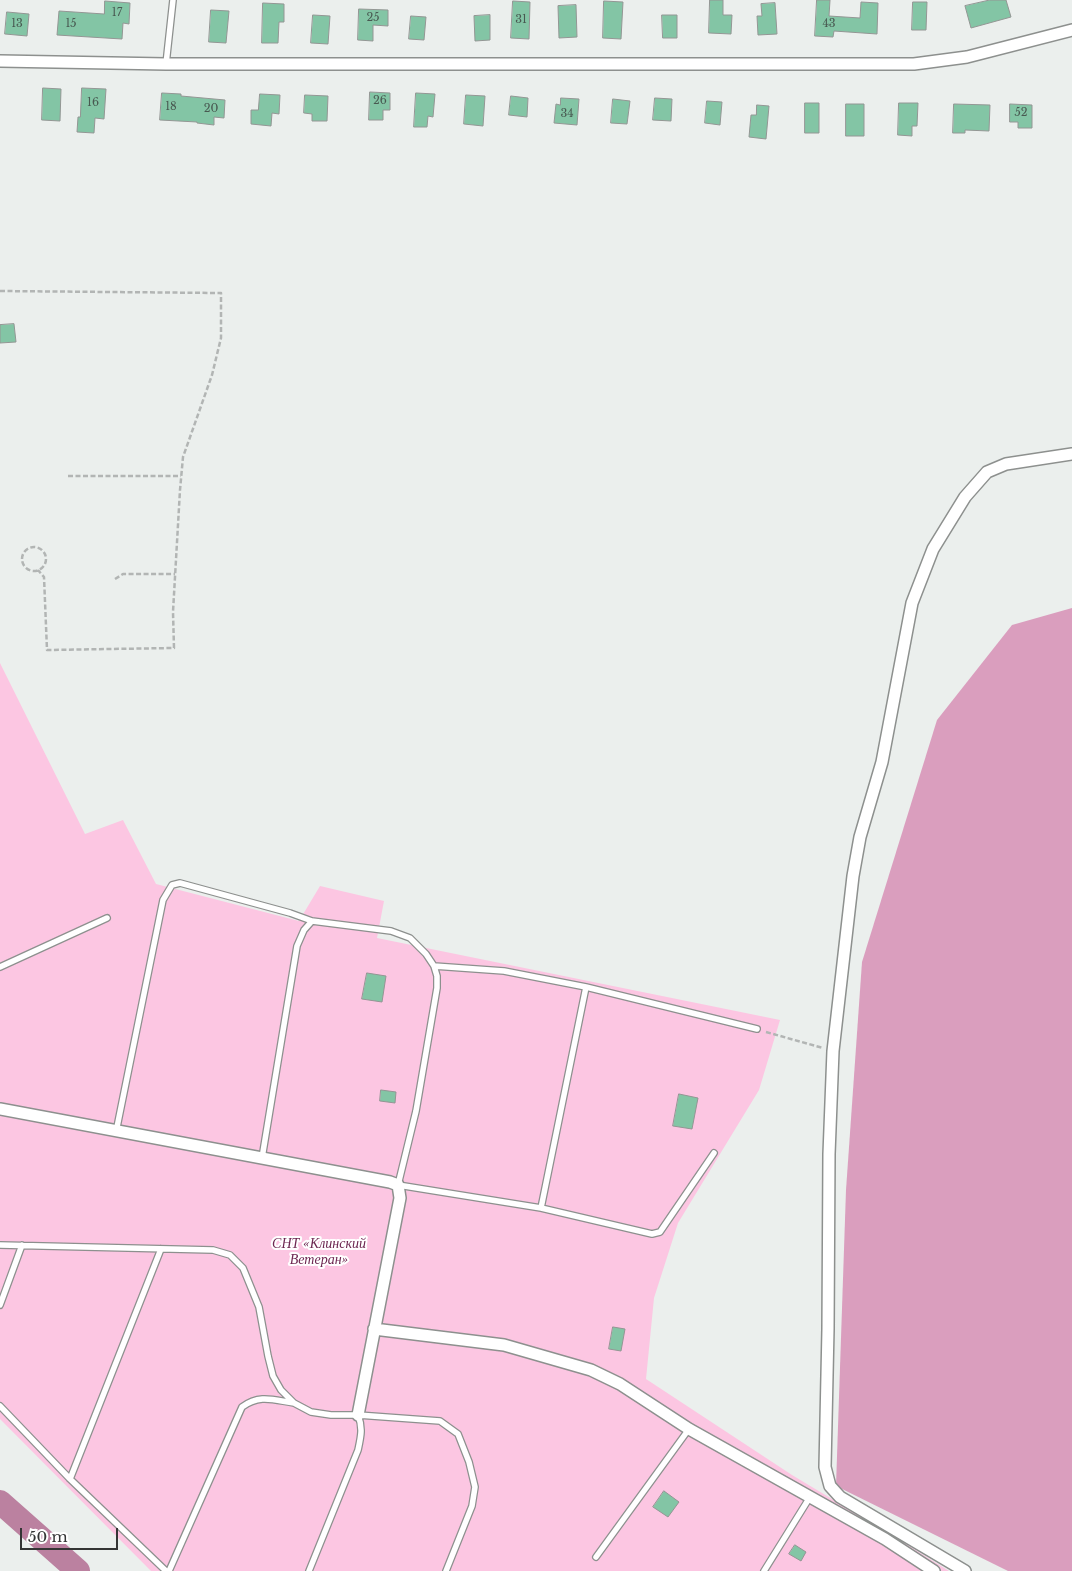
<!DOCTYPE html>
<html>
<head>
<meta charset="utf-8">
<style>
	body { margin:0 }
	#map { position:relative; width:1072px; height:1571px; overflow:hidden; background:#ebefed; font-family:"Libre Baskerville",serif }
	canvas { display:block }
	.scale { position:absolute; left:20px; top:1528px; width:98px; height:22px; box-sizing:border-box; border:2px solid #343535; border-top:0; padding-left:6px; font-size:15px; line-height:18px; white-space:nowrap; color:#343535; -webkit-text-stroke:4px #fff; paint-order:stroke }
</style>
</head>
<body>
<div id="map">
<canvas width="1072" height="1571"></canvas>
<div class="scale">50 m</div>
</div>
<script>
const ctx = document.querySelector('canvas').getContext('2d');
ctx.lineJoin = 'round';
function fill(path, color) { ctx.fillStyle = color; ctx.fill(path, 'evenodd'); }
function trace(path, color, width, dash) { ctx.strokeStyle = color; ctx.lineWidth = width; ctx.lineCap = dash ? 'butt' : 'round'; ctx.setLineDash(dash || []); ctx.stroke(path); }
function label(font, color, halo, rows, align = 'center') {
  ctx.font = font + ' "Libre Baskerville",serif'; ctx.lineWidth = 4; ctx.setLineDash([]); ctx.textBaseline = 'middle'; ctx.strokeStyle = halo; ctx.fillStyle = color; for (const [text, x, y, turn = 0] of rows) {
    ctx.save(); ctx.translate(x, y); ctx.rotate((+turn || 0) * Math.PI / 180); ctx.textAlign = isNaN(turn) ? turn : align; if (halo) ctx.strokeText(text, 0, 0); ctx.fillText(text, 0, 0); ctx.restore();
  }
}
const green = new Path2D(`
	M0,663L85,834L123,820L156,884L299,921L320,886L384,901L377,938L780,1020L759,1090L678,1223L654,1298L646,1379L792,1475L887,1532L949,1571H151L0,1419Z`);
const forest = new Path2D(`
	M1072,608V1571H1008L836,1486L846,1190L862,962L937,720L1012,625Z`);
const river = new Path2D(`
	M0,1502L78,1571`);
const building = new Path2D(`
	M710,0H723V15H732L731,34L709,33Z
	M817,0H830L829,16L860,18L861,2L878,3L877,34L834,31L833,37L815,36Z
	M990,0H1006L1011,17L971,28L965,6Z
	M105,1L130,3L129,24L123,23L122,39L57,35L59,11L104,14Z
	M513,1L530,2L529,39L511,38Z
	M604,1L623,2L621,39L603,38Z
	M913,2H927L926,30H912Z
	M263,3L284,4V22H279L278,43H262Z
	M775,3L777,34L758,35L757,16H762L761,4Z
	M576,5L577,37L559,38L558,6Z
	M359,9L388,10V26L373,25V41L358,40Z
	M211,10L229,11L226,43L209,42Z
	M7,12L29,14L27,36L5,34Z
	M313,15L330,16L328,44L311,43Z
	M490,15V40L475,41L474,16Z
	M662,15H677V38H663Z
	M411,16L426,17L424,40L409,39Z
	M43,88L61,89L60,121L42,120Z
	M82,88L106,89L104,119L95,118L94,133L77,132L78,117H80Z
	M370,92L390,93V110H383V120H369Z
	M162,93L181,94V96L225,100L224,118L214,117V125L197,123V122L160,120Z
	M416,93L435,94L433,117L428,116L427,127H414Z
	M260,94L280,95L279,114L272,113L271,126L251,124V110H258Z
	M305,95L328,96L327,121H312V114L304,113Z
	M466,95L485,96L483,126L464,124Z
	M511,96L528,98L527,117L509,115Z
	M561,98L579,99L577,125L554,123L556,104L560,105Z
	M655,98L672,99L671,121L653,120Z
	M613,99L630,101L627,124L611,123Z
	M707,101L722,102L720,125L705,123Z
	M805,103H819V133H805Z
	M899,103H918L917,126H912V136L898,135Z
	M846,104H864V136H846Z
	M954,104L990,105L989,131L965,130V133H953Z
	M1010,104L1032,105V128H1018V122H1010Z
	M757,105L769,106L766,139L749,137L751,115H756Z
	M14,324L16,342L0,343V325Z
	M367,973L386,976L382,1002L362,999Z
	M381,1090L396,1092L395,1103L380,1101Z
	M679,1094L698,1098L692,1129L673,1126Z
	M613,1327L625,1329L621,1351L609,1349Z
	M664,1491L679,1502L668,1517L653,1507Z
	M795,1545L806,1552L801,1561L789,1554Z`);
const path = new Path2D(`
	M0,291L221,293V338L212,375L183,457L180,490L173,612L174,648L47,650L44,577L38,570
	M68,476H181
	M22 559a12 12 0 1 1 24 0a12 12 0 1 1-24 0Z
	M115,579L123,574H175
	M766,1032L823,1048`);
const service = new Path2D(`
	M166,64L173,0
	M434,966L504,971L586,987L757,1029
	M0,967L107,918
	M116,1132L163,900L172,885L180,883L290,913L312,921
	M262,1158L297,946L304,930L312,921L391,931L410,938L426,954L434,966L437,976V988L416,1111L398,1185L541,1208L652,1234L660,1232L714,1153
	M541,1208L586,987
	M0,1245L213,1250L230,1255L243,1268L259,1307L268,1356L273,1376L281,1390L294,1403L311,1412L331,1415H358L440,1421L458,1434L469,1462L475,1487L472,1506L446,1571
	M0,1305L22,1245
	M0,1406L70,1479L166,1571
	M70,1479L161,1249
	M596,1557L689,1429
	M169,1571L242,1407C260,1394 273,1400 294,1403
	M309,1571L358,1450C361,1436 363,1428 358,1415
	M764,1571L810,1497`);
const minor = new Path2D(`
	M0,61L166,64H914L967,57L1072,30
	M0,1109L390,1182L398,1185L400,1198L358,1415
	M374,1329L504,1345L591,1370L620,1384L689,1429L885,1539L934,1571
	M965,1571L840,1497L830,1486L825,1467L828,1329L829,1154L833,1051L853,876L860,837L882,762L912,603L933,549L965,497L987,472L1006,464L1072,454`);
const numberNames = [
	["17",117,13],
	["25",373,18],
	["31",521,20],
	["13",17,24],
	["15",71,24],
	["43",829,24],
	["26",380,101],
	["16",93,103],
	["18",171,107],
	["20",211,109],
	["52",1021,113],
	["34",567,114]
];
const parkNames = [
	["СНТ «Клинский",319,1244],
	["Ветеран»",319,1260]
];
fill(green, '#fcc6e2');
fill(forest, '#da9ebe');
trace(river, '#bb81a0', 24);
fill(building, '#83c5a5');
trace(building, '#939694', 1);
trace(service, '#8d908e', 8);
trace(minor, '#8d908e', 14);
trace(path, '#b2b5b4', 2.5, [5, 2.5]);
trace(service, '#fff', 5.5);
trace(minor, '#fff', 11);
label('11px', '#485951', null, numberNames);
label('italic 14px', '#6d2751', '#fff', parkNames);
</script>
</body>
</html>
